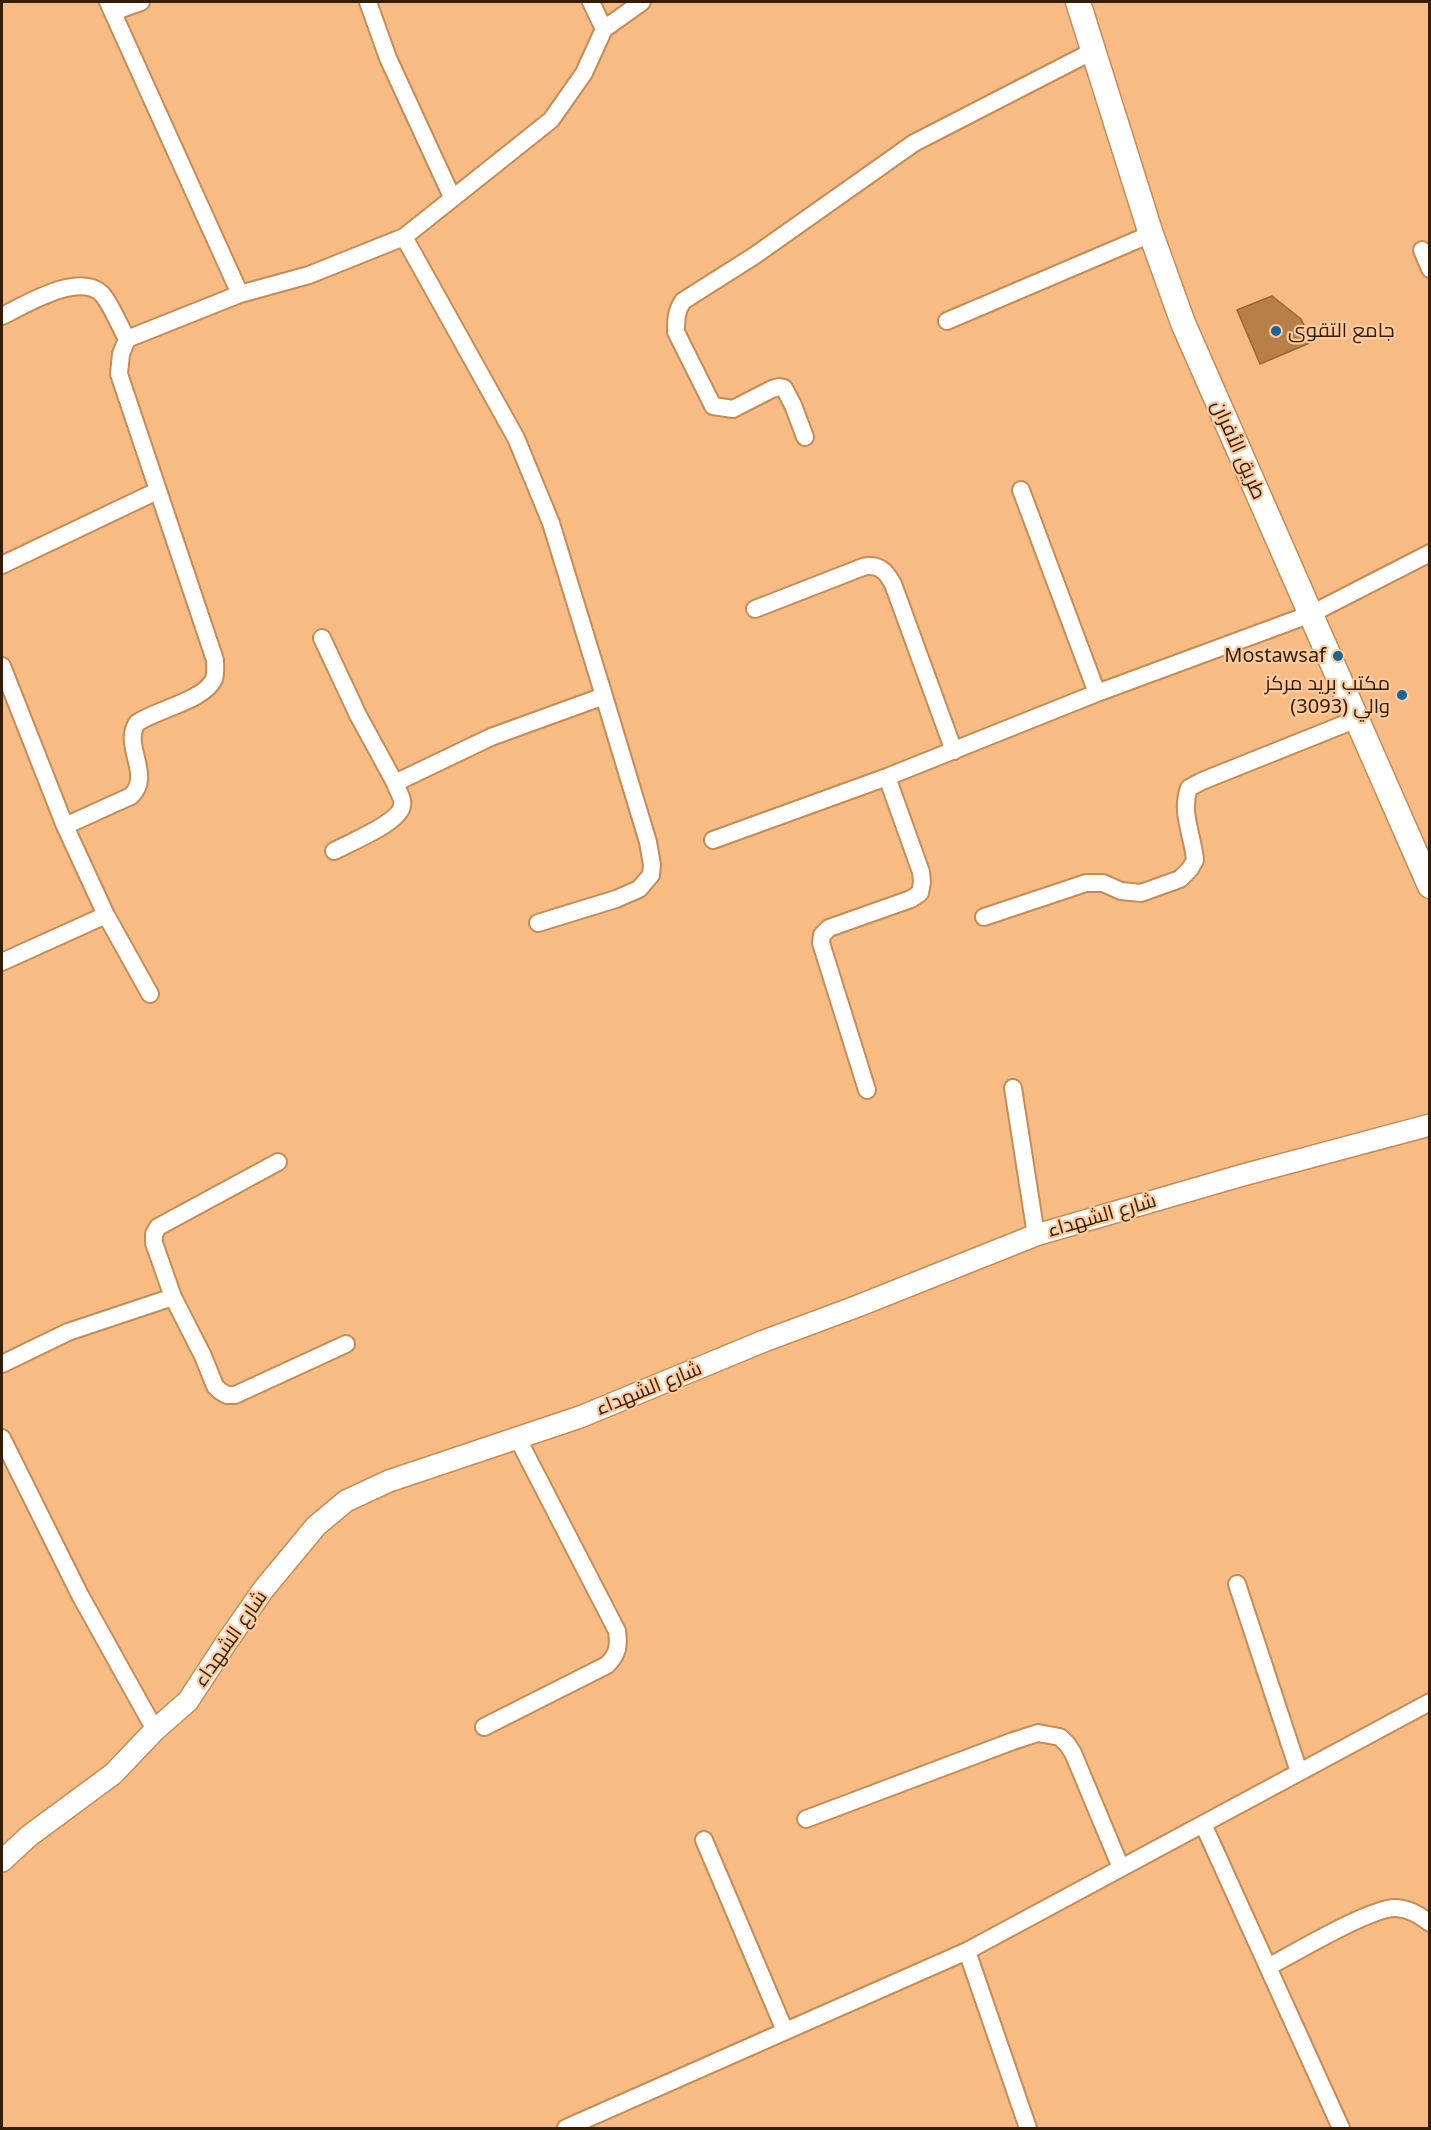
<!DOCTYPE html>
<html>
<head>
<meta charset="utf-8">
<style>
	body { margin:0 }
	#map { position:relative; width:1431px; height:2130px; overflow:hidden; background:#f7bb83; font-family:"Noto Sans",sans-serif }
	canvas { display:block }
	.frame { position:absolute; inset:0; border:3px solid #331d05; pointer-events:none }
</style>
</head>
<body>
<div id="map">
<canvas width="1431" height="2130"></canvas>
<div class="frame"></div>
</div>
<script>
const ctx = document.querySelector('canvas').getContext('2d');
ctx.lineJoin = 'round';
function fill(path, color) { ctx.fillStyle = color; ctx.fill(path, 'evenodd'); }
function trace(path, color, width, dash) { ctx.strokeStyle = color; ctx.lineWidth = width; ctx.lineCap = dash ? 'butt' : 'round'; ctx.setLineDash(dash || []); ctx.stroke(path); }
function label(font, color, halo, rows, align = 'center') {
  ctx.font = font + ' "Noto Sans",Cairo,sans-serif'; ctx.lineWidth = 4.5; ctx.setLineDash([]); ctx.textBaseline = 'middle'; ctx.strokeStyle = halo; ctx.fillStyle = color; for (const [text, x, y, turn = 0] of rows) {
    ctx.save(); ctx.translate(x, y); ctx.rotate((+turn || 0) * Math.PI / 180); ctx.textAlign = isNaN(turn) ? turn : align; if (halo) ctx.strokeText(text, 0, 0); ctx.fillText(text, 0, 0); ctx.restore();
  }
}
const building = new Path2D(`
	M1272,296L1301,319L1312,342L1260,364L1237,310Z`);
const minor = new Path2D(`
	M368,2L388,58L452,197
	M591,2L604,29
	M113,12L141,2
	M1422,250L1430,269
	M240,294L309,275L404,237L551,120L584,73L604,29L642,2
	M2,316C25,305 79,271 102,294C111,304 120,327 127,339L240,294L108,2
	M947,321L1151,234
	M805,437L793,405L784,388L779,387L772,389L733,409L713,406L676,332C676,320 676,311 683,301L754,256L914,143L1093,51
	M1021,490L1097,693
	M2,565L157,491
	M755,609L863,567C878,563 886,571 893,584L954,751
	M322,638L358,715L395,783
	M2,666L65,826L106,915L150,994
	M65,826L131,796C153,775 122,746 137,723C157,709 204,701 214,679C216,673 215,666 215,660L119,374L121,354L127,339
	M713,840L887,777L1097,693L1311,614L1430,553
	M334,851C349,843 399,823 402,806C404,799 397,790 395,783L491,737L604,696L551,523L516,438L404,237
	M984,917L1086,883H1103L1121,891L1141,893L1180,879L1190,869L1195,860C1193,836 1180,812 1189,788L1202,781L1357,719
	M538,923L616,899L639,889L651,875L652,865L648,842L604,696
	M2,962L106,915
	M1013,1088L1036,1235
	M867,1090L821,943L822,935L829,928L911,899L920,893L922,882L921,872L887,777
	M278,1162L158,1227L154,1234V1243L173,1297L203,1356L215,1386L220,1391L227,1395H235L346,1344
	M2,1364L68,1332L173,1297
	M2,1438L80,1595L155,1730
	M1237,1584L1299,1772
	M484,1727L607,1665C618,1654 619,1646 617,1631L518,1439
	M806,1819L1013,1741L1038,1733L1060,1737L1067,1744L1073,1753L1121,1868
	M704,1840L785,2031
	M967,1951L1028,2128
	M1268,1967C1293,1954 1371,1907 1396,1908C1410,1909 1419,1915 1430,1923
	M566,2128L967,1951L1203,1824
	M1341,2128L1203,1824L1430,1702`);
const tertiary = new Path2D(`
	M2,1861L29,1836L113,1774L155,1730L188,1701L226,1643L263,1590L316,1526L346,1501L389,1481L580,1417L764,1341L858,1306L1036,1235L1243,1175L1430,1125`);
const secondary = new Path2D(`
	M1078,2L1151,234L1183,323L1430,886`);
const markers = [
	[1276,331,6,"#186497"],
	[1338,656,6,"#186497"],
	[1402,695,6,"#186497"]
];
const poiNames = [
	["جامع التقوى",1288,331,"left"],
	["Mostawsaf",1326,656],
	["مكتب بريد مركز",1390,684],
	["والي (3093)",1390,707]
];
const streetNames = [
	["طريق الأفران",1238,450,66],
	["شارع الشهداء",1102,1216,-16],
	["شارع الشهداء",649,1389,-22],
	["شارع الشهداء",231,1639,-55]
];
fill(building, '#b88049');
trace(building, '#9c662f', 1.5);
trace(minor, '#c58c55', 20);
trace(tertiary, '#c58c55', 24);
trace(secondary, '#c58c55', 27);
trace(minor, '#fff', 16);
trace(tertiary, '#fff', 21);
trace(secondary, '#fff', 24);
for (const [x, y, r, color] of markers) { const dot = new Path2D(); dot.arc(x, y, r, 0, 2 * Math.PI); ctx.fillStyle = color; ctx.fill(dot); trace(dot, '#fbcb9f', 2); }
label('20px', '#331d05', '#fbcb9f', poiNames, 'right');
label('20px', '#331d05', '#fbcb9f', streetNames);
</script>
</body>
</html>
